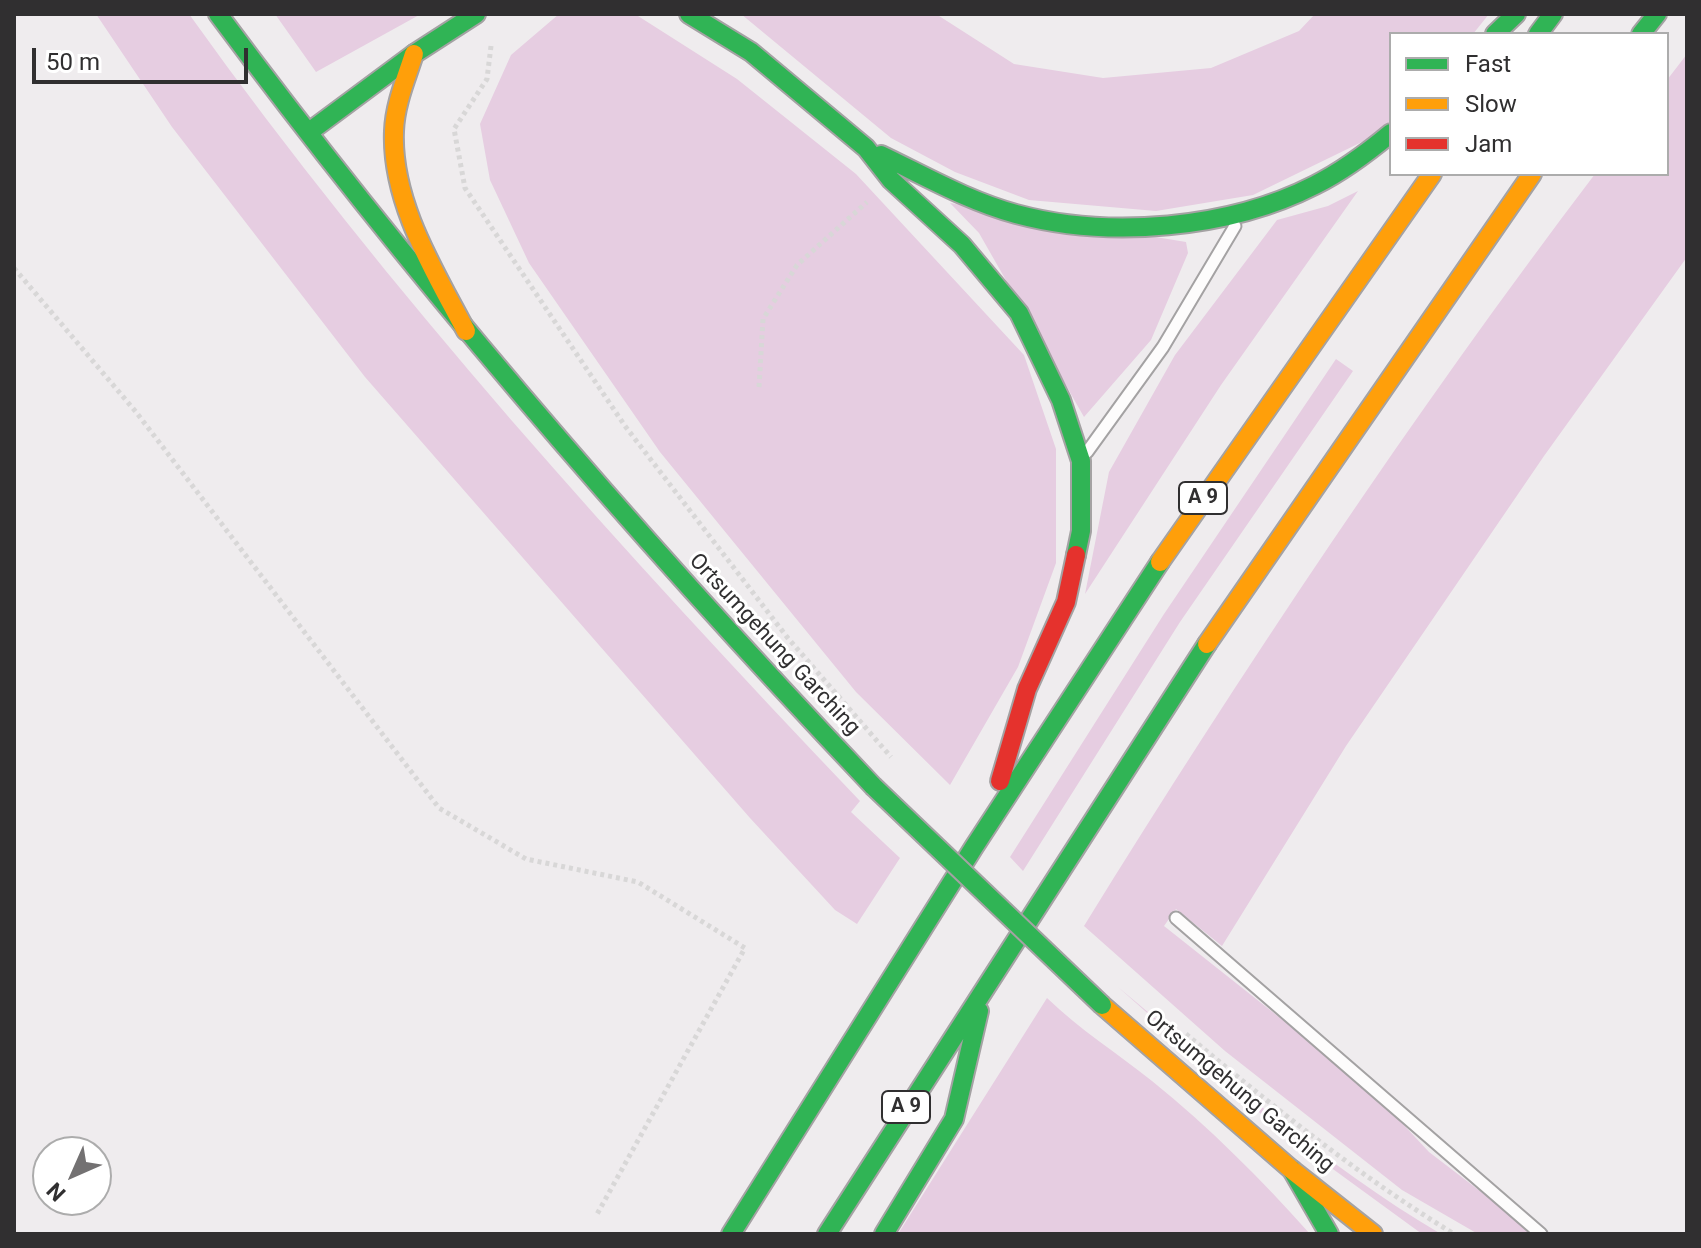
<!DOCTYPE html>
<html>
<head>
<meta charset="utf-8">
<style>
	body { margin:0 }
	#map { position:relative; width:1701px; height:1248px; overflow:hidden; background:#efecee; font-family:Roboto,sans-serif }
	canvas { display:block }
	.frame { position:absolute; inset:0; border:16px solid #302f30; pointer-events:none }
	.legend { position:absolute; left:1389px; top:32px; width:280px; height:144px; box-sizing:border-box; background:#fff; border:2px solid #acacac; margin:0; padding:10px 14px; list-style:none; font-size:24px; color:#302f30 }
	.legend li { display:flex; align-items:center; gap:16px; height:40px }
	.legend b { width:40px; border:2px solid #acacac }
	.north { position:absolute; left:32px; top:1136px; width:80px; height:80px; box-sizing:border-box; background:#fff; border:2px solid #acacac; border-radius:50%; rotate:225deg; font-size:22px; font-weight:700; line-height:32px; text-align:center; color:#302f30 }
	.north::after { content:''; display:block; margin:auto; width:28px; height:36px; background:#737172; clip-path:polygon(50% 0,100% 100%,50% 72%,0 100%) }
	.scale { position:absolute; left:32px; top:48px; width:216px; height:36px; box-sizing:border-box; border:4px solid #302f30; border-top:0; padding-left:10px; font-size:24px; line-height:28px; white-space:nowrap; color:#302f30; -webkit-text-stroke:6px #fff; paint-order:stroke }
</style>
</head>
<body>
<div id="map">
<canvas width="1701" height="1248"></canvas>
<div class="frame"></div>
<ul class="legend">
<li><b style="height:10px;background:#30b455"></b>Fast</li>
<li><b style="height:10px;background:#ff9f0a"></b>Slow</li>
<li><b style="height:10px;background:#e5322d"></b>Jam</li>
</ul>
<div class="north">N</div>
<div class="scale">50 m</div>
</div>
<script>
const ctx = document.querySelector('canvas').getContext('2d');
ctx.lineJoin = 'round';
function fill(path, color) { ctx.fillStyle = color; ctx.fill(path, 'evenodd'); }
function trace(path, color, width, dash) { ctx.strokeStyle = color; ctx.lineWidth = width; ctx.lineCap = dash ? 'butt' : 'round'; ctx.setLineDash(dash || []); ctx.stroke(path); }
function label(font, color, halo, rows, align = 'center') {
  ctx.font = font + ' Roboto,sans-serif'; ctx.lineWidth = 6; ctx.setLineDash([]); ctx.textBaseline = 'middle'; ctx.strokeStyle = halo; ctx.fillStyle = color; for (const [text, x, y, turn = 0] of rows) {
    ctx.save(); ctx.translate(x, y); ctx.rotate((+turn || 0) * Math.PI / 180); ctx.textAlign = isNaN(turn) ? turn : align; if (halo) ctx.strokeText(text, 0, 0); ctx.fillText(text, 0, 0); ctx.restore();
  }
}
const green = new Path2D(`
	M96,14H189C390,295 622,551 860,801L851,812L900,858L857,924L835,910L750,818L365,377L172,127Z
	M275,14H421L316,72Z
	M559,14L638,16L737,79L856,174L1024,355L1056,449V563L1018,667L950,785L856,692L660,452L529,263L490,180L480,124L511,55Z
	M741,14H936L1014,64L1103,78L1211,68L1299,31L1315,14H1489L1473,34H1391V120L1368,139L1253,195L1156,211L1029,200L955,172L891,138Z
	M1687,54V257L1544,456L1346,746L1222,946L1176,909L1164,926L1371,1090L1429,1152L1536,1234H1478L1402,1190L1225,1051L1084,926C1243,669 1412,415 1595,174H1667V80Z
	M1358,191L1221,385L1085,594L1109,472L1175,355L1277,220L1328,206Z
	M950,203L1186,242L1188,253L1151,340L1084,417L979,233Z
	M1336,359L1353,371L1180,622L1023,871L1010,857L1164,614Z
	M1118,987C1222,1074 1324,1165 1441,1234H1422L1278,1129Z
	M1047,998C1080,1030 1117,1053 1152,1081C1209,1127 1261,1179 1310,1234H898Z`);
const path = new Path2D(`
	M491,46L487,79L454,129L465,188L625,426L787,637L891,757
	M14,268L136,412L439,808L526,859L638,882L745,948L596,1216
	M759,387L763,319L797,265L867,202
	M1186,1034C1272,1106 1358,1175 1454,1234`);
const lane = new Path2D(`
	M1087,452L1163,347L1235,226
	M1176,918L1541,1234`);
const fast = new Path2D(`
	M218,14C420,286 640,540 873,786
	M689,14L751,52L866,148L891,180L962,245L1019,313L1061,400L1081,461V531L1076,555
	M1495,34L1516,14
	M1538,34L1553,14
	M1641,34L1657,14
	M309,132L414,54L476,14
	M881,155C925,176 968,201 1016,214C1109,239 1229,229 1315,185C1343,171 1367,153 1391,133
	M1292,1170L1329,1234
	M731,1234L974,847L1160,562
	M827,1234L1207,644
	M884,1234L954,1119L979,1011`);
const slow = new Path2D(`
	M414,54C406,79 395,104 394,131C391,202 434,270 466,331
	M1160,562L1432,174
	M1207,644L1532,174
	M1102,1005L1292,1170L1373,1234`);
const jam = new Path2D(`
	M1000,781L1027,689L1066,602L1076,555`);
const fastBridge = new Path2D(`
	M873,786L1102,1005`);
const shields = [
	[1203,498,48],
	[906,1107,48]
];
const shieldNames = [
	["A 9",1203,498],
	["A 9",906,1107]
];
const streetNames = [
	["Ortsumgehung Garching",774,645,47],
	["Ortsumgehung Garching",1239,1092,40]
];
fill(green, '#e6cde1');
trace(lane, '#a4a2a3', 15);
trace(fast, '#a4a2a3', 22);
trace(slow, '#a4a2a3', 22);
trace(jam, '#a4a2a3', 22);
trace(path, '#d8d7d7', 5, [4, 4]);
trace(lane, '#fdfcfc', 11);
trace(fast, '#30b455', 18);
trace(slow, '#ff9f0a', 18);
trace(jam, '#e5322d', 18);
trace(fastBridge, '#a4a2a3', 22, []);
trace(fastBridge, '#30b455', 18);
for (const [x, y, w] of shields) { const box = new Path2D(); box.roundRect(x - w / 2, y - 16, w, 32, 6); ctx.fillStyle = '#fff'; ctx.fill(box); trace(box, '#302f30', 2); }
label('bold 20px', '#302f30', null, shieldNames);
label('22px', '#302f30', '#fff', streetNames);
</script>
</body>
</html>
